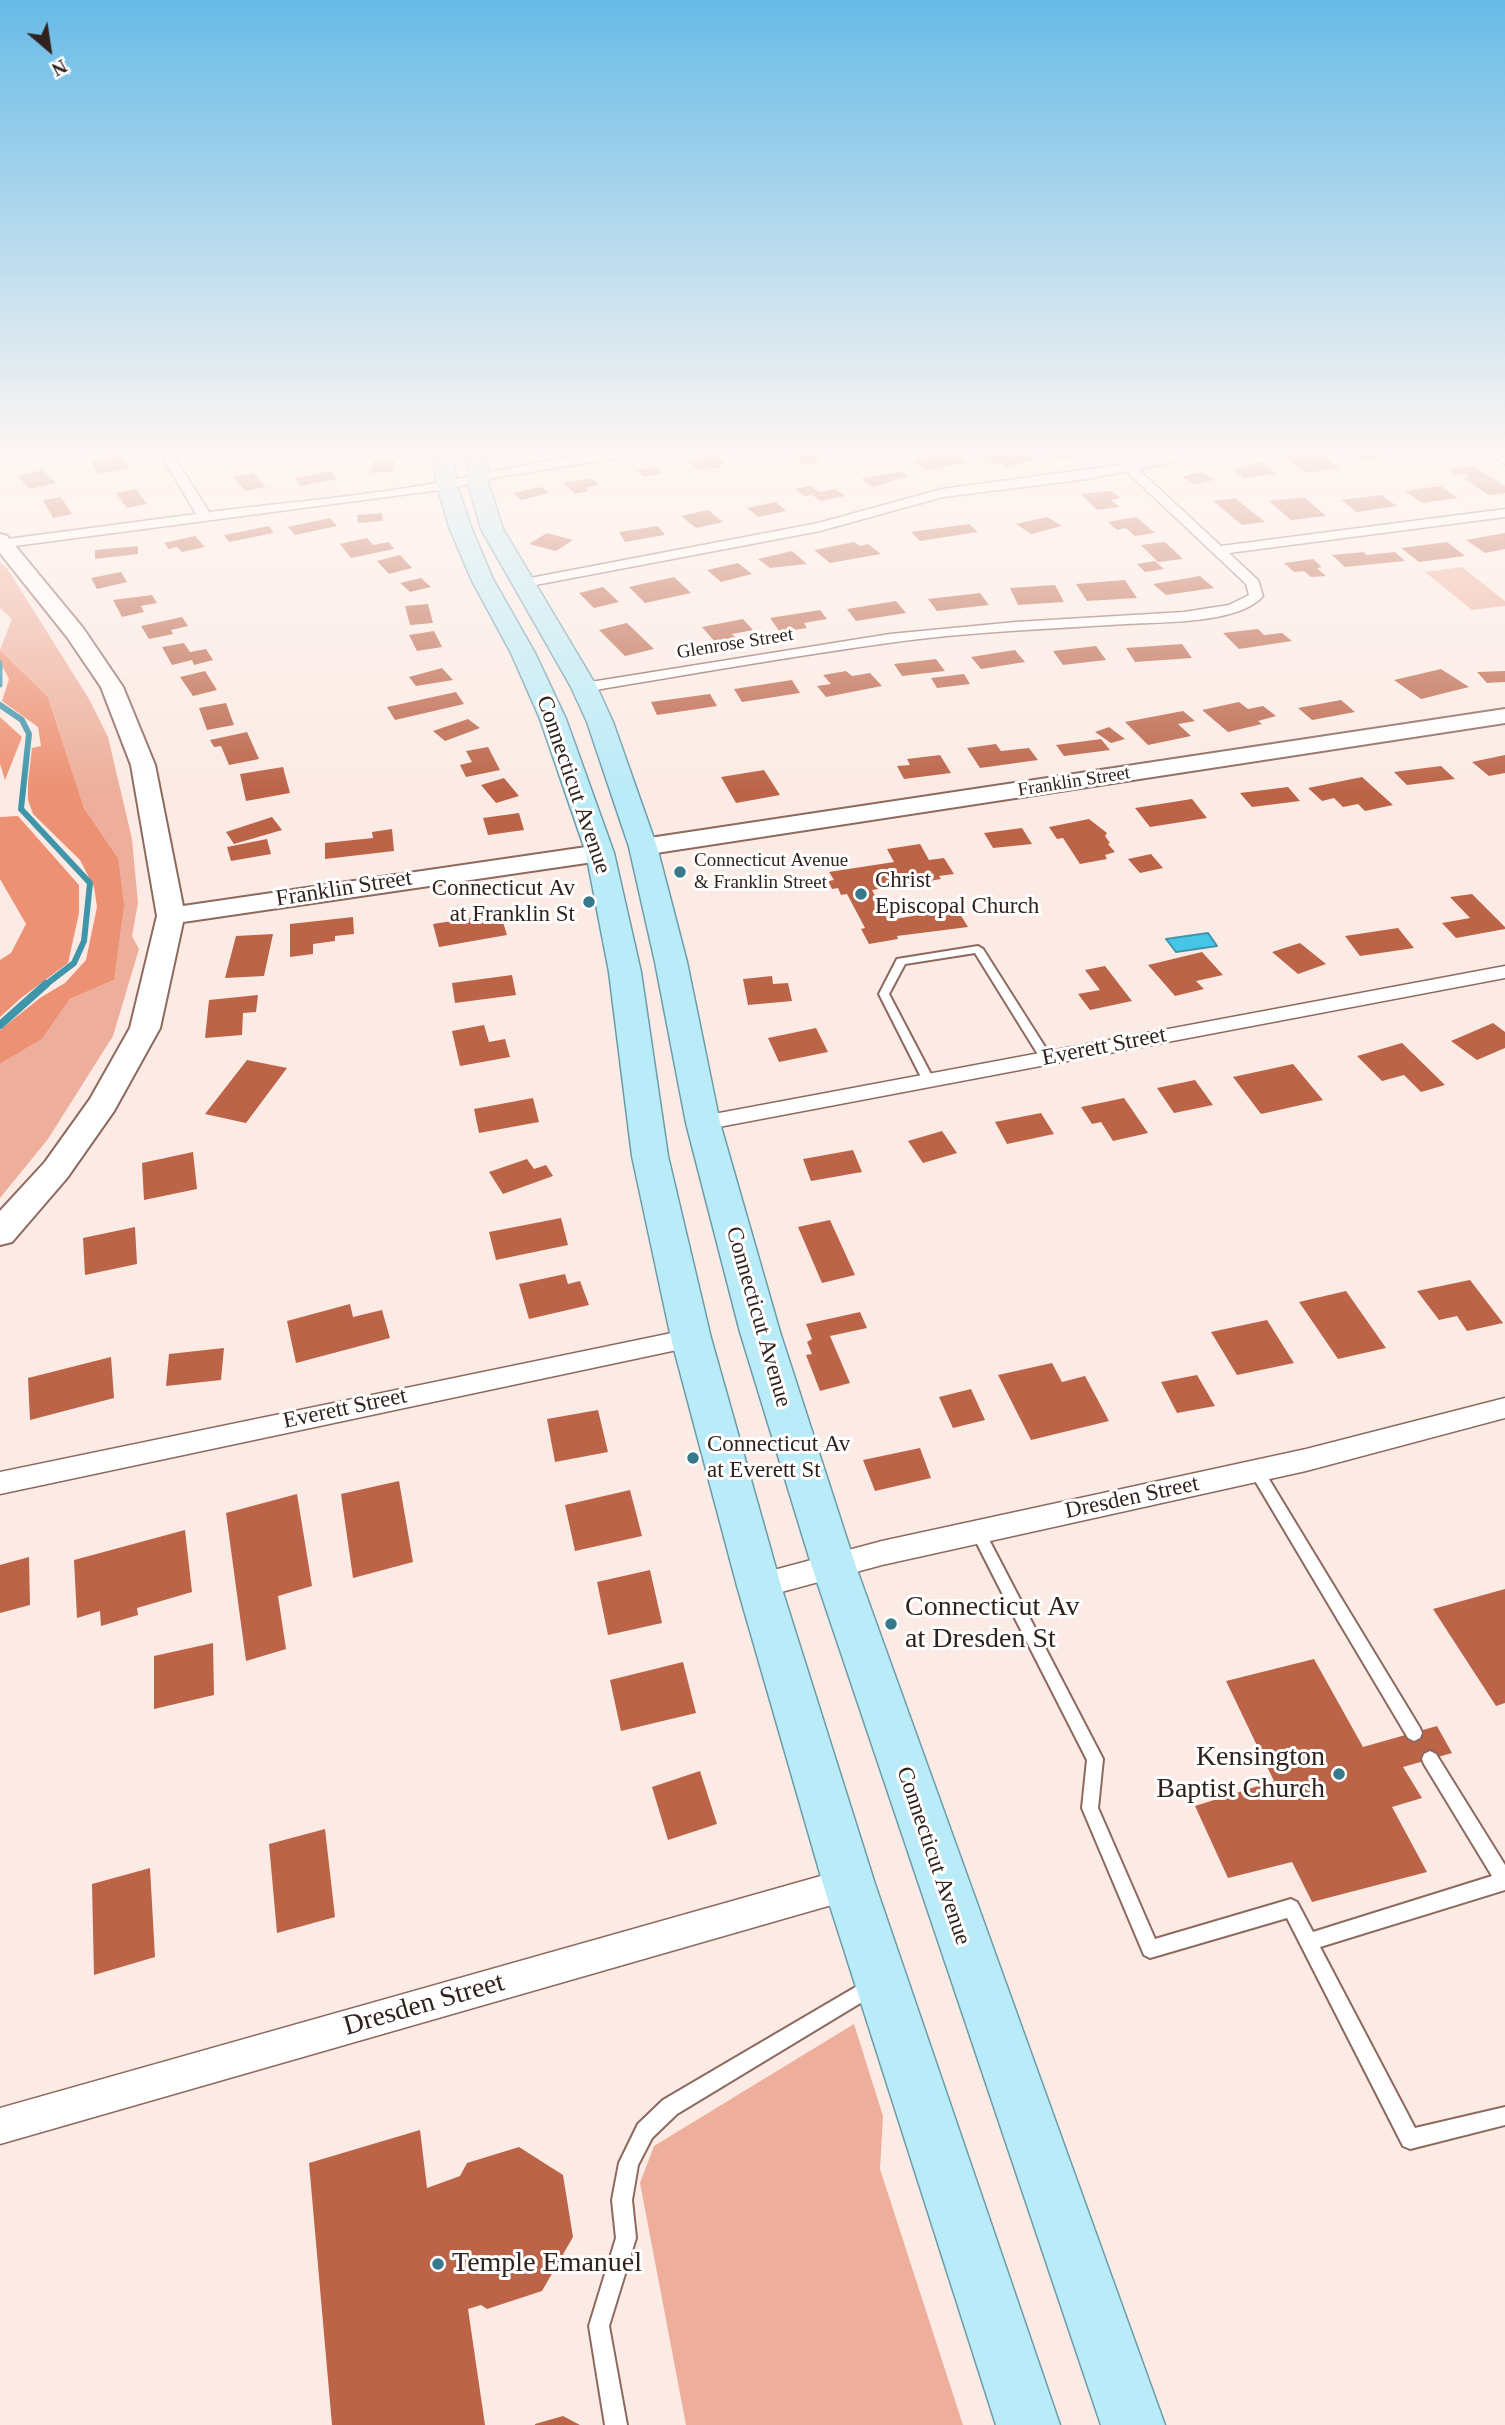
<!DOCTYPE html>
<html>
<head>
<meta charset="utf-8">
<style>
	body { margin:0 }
	#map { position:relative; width:1505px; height:2425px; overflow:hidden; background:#fcebe5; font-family:"Times New Roman",serif }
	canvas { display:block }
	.north { position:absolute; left:14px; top:14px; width:70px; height:70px; -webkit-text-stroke:5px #fff; paint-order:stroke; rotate:151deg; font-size:19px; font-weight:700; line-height:28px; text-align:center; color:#31221d }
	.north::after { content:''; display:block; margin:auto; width:24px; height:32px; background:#31221d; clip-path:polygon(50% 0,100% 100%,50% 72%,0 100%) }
</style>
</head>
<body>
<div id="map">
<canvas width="1505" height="2425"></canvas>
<div class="north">N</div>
</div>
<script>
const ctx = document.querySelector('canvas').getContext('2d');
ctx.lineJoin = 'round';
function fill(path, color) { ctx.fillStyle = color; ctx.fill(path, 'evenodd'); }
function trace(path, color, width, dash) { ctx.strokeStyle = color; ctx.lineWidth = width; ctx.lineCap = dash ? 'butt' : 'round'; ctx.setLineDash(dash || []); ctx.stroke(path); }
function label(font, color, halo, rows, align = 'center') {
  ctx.font = font + ' "Times New Roman",serif'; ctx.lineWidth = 6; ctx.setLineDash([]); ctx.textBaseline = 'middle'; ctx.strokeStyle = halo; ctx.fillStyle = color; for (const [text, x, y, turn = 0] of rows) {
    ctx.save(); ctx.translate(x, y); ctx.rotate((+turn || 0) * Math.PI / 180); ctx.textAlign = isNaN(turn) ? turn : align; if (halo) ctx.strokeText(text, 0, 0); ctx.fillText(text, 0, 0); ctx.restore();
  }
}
const green = new Path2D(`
	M0,562L7,568L89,699L108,737L132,839L138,903L132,936L139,949L113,1036L48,1139L0,1198V1064L42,1039L70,999L114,980L118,858L84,808L48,697L0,650L12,619L0,608Z
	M1462,567L1505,601V606L1472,610L1425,572Z
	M854,2024L883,2116L880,2169L963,2425H686L640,2183L654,2146Z`);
const forest = new Path2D(`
	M0,650L48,697L84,808L118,858L124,905L114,980L70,999L42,1039L0,1064V1030L40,998L65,983L86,960L97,907L94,887L80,860L33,814L28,800V782L32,748L41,746L38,727L2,701L9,679L0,662Z
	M0,717L22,737L5,780L0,764Z
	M18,816L79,885V913L68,963L21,998L0,1017V960L11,953L26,924L0,879V817Z`);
const water = new Path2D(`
	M1208,933L1217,946L1176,952L1166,939Z`);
const streamFar2 = new Path2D(`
	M0,663V685`);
const streamFar1 = new Path2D(`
	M0,705L22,720L29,734L21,809L90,883L84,941L74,963L44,986`);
const stream = new Path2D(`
	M0,1025L46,984`);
const building = new Path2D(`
	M1023,451L1034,460L1005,467L1001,463L990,465L981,458Z
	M1044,451H1069L1077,456L1058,460Z
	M1350,451H1398L1401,453L1376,457L1381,460L1365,462Z
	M1318,452L1340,468L1306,473L1284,457Z
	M945,453L951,457L958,455L968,462L927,471L912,460Z
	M812,454L821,462L803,465L795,456Z
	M121,456L129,468L98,474L91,461Z
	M716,456L726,464L718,465L721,468L697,469L688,461Z
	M374,459H396L393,472L371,473Z
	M1262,462L1277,474L1244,478L1233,469L1249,467L1245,464Z
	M655,466L663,473L644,477L636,471Z
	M1473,466L1505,486V493L1489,495L1463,478L1471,477L1464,473L1455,475L1448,469Z
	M43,470L56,483L30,489L17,476Z
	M331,471L337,479L300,486L295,478Z
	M901,471L908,476L873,487L861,479Z
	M1200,472L1215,480L1195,484L1181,477Z
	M253,473L266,487L245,491L233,477Z
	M592,478L599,485L585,488L589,491L575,494L563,483Z
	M811,486L820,492L835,489L845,496L821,501L812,495L805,496L795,489Z
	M1440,486L1458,498L1422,503L1405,491Z
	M541,487L549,493L521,500L513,493Z
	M136,489L147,504L127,508L116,493Z
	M1112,491L1120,498L1111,500L1119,507L1097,510L1081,494Z
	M1381,495L1397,506L1357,512L1341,500Z
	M61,497L72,514L53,518L43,500Z
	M1304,497L1326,516L1291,520L1269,501Z
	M1235,498L1265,522L1242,525L1213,501Z
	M776,502L786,511L758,517L747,508Z
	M708,510L723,522L696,528L681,516Z
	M382,513L383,521L358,523L357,515Z
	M1047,517L1062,526L1031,534L1016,524Z
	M1136,517L1155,533L1135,536L1126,528L1117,530L1108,522Z
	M330,518L337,526L295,535L288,527Z
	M969,524L978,532L920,541L911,532Z
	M269,526L274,533L229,542L224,535Z
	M658,526L665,535L625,542L619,532Z
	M547,533L573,540L556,551L529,544Z
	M1505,533V549L1485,553L1466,540Z
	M195,536L205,547L182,552L177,547L169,549L164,543Z
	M367,538L373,545L389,542L394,549L351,558L340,544Z
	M854,542L860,546L868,544L881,554L830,563L814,550Z
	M1165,542L1183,559L1158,562L1141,545Z
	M1447,542L1465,556L1419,562L1401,548Z
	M138,546V554L95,559V550Z
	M792,551L807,564L770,568L758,559Z
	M1364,552L1366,555L1395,552L1405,561L1345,567L1332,555Z
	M400,555L412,568L389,574L377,561Z
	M1313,559L1322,567L1317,568L1326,576L1311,577L1304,571L1294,572L1284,563Z
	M1155,561L1164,569L1145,572L1137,564Z
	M738,563L752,574L721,582L707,570Z
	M121,572L127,582L97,589L91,578Z
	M1200,576L1214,588L1166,595L1153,584Z
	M674,577L691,593L645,603L629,587Z
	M421,578L431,587L410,592L400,583Z
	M1125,580L1137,598L1087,601L1076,584Z
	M1055,585L1064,602L1018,605L1010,588Z
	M603,587L619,602L594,608L579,593Z
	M980,593L989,605L937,611L928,599Z
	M152,595L157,603L141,606L144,612L122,617L113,600Z
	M896,601L906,613L856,621L847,609Z
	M428,604L433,623L410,625L405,606Z
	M820,610L827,619L804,623L807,628L780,632L770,618Z
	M182,617L188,626L171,630L173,634L149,639L141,626Z
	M743,619L753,630L732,634L736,638L716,643L702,627Z
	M627,623L654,649L625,656L599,630Z
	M1258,629L1264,635L1282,633L1292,641L1239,649L1223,633Z
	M434,631L442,647L417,651L409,635Z
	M184,643L190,652L206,649L213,660L194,665L192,660L172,665L162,647Z
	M1182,644L1192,658L1135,662L1126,648Z
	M1096,646L1106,660L1063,665L1053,651Z
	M1015,650L1025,662L981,669L971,657Z
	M936,659L945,671L902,676L894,664Z
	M442,668L453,680L416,686L409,677Z
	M1441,669L1469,687L1421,699L1394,680Z
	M205,671L217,690L193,696L180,677Z
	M846,671L852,676L870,673L882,686L826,697L817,686L831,684L823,675Z
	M1505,671V682L1487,683L1477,672Z
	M964,674L970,684L937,688L931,678Z
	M792,680L800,693L742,702L734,689Z
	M456,692L464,704L395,720L387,707Z
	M710,694L717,706L657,715L651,702Z
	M1341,700L1355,712L1312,720L1298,708Z
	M1239,702L1248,709L1263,706L1276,716L1258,721L1262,724L1228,732L1202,710Z
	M226,703L234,725L207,730L199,708Z
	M1183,711L1195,721L1178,724L1191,736L1148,745L1125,722Z
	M468,719L480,728L445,741L433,731Z
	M1109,727L1125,739L1111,743L1095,732Z
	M247,732L259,759L229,765L221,746L214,747L210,740Z
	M1101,739L1110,750L1064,756L1056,745Z
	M996,744L1001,751L1029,748L1038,760L980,768L967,748Z
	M488,747L500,770L466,777L460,765L472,762L466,751Z
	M940,755L951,773L904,779L897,766L910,765L907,759Z
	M1505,755V773L1489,776L1472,762Z
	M1441,766L1455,779L1407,785L1394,772Z
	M283,767L290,793L246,801L240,774Z
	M764,770L780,795L736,803L721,777Z
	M1362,777L1393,805L1365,811L1358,804L1343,807L1334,798L1322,801L1308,788Z
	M504,778L519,796L496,803L481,785Z
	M1288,787L1300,801L1252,807L1240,793Z
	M1192,799L1207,818L1150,827L1135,808Z
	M519,813L524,830L488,835L483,818Z
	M272,817L282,830L234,844L226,832Z
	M1089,819L1107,833L1105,836L1110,843L1108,844L1115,852L1105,855L1107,859L1080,864L1063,838L1057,839L1049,827Z
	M1022,828L1032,844L993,848L984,833Z
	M392,829L394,851L325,859V843L373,838L372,832Z
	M267,839L271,854L231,861L227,847Z
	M920,844L929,860L944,858L954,874L939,876L941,879L872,890L888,920L957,909L968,927L897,936L898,939L869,944L861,929L865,928L847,894L841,895L838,888L832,889L828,881L834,880L829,872L894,862L887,849Z
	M1151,854L1163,868L1140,873L1128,859Z
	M1472,894L1505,927V929L1456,938L1442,923L1470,918L1450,897Z
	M490,915L492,921L502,919L507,935L439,947L433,924Z
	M353,917L354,934L335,936V941L313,944V954L290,957V924Z
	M1398,928L1414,948L1360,956L1345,936Z
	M273,934L264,976L225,978L236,936Z
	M1300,943L1326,964L1298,974L1272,952Z
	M1202,952L1223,975L1196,981L1204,989L1175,996L1148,965Z
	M1105,966L1132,1001L1090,1010L1078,994L1100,990L1085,970Z
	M512,975L516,995L455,1003L452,983Z
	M772,976L773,984L788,983L792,1001L748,1005L743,979Z
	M258,995L256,1012L243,1013L242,1035L205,1038L209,1000Z
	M1493,1023L1505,1032V1048L1477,1060L1451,1041Z
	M484,1025L489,1042L505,1039L510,1057L460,1066L452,1031Z
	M816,1028L828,1052L779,1062L768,1038Z
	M1402,1043L1445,1085L1421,1092L1404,1075L1382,1081L1357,1056Z
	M247,1060L287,1068L246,1123L205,1114Z
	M1293,1064L1323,1100L1261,1114L1233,1077Z
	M1195,1080L1213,1105L1174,1113L1157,1088Z
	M533,1098L539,1122L479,1133L474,1109Z
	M1124,1098L1148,1133L1113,1141L1101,1122L1092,1124L1081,1107Z
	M1041,1113L1054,1134L1007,1144L995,1122Z
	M942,1131L957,1153L923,1163L908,1141Z
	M853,1150L862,1172L811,1181L803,1159Z
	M193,1152L197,1189L144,1200L142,1163Z
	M527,1159L534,1169L546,1165L553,1176L503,1194L489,1172Z
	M561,1218L568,1245L496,1260L489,1232Z
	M830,1220L855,1275L822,1283L798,1227Z
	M135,1227L137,1264L85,1275L83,1238Z
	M565,1274L568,1284L580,1281L589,1305L529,1319L519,1284Z
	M1470,1280L1503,1323L1467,1331L1457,1316L1439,1320L1417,1291Z
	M1346,1291L1386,1348L1338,1359L1299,1302Z
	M350,1304L353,1317L382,1310L390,1338L296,1363L287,1321Z
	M860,1312L867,1328L830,1336L850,1383L820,1391L806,1355L812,1354L807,1342L812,1339L806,1324Z
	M1267,1320L1294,1363L1237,1375L1211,1332Z
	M224,1348L221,1380L166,1386L169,1354Z
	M111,1357L114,1398L30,1420L28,1378Z
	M1052,1363L1062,1382L1085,1376L1109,1421L1031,1440L998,1375Z
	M1197,1375L1215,1406L1177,1413L1161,1382Z
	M971,1389L985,1420L953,1428L939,1397Z
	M598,1410L608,1452L555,1462L547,1419Z
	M920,1448L931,1478L875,1491L863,1460Z
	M399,1481L413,1562L353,1578L341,1494Z
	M630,1490L642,1536L575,1551L565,1505Z
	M297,1494L312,1586L278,1596L286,1649L246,1661L226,1513Z
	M185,1530L192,1592L137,1608L138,1615L101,1626L100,1611L77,1618L74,1560Z
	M29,1557L30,1605L0,1613V1565Z
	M650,1570L662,1623L608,1635L597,1582Z
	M1505,1589V1703L1496,1706L1433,1609Z
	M213,1643L214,1695L154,1709V1656Z
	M1314,1659L1363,1747L1437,1726L1452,1753L1403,1767L1422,1798L1392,1807L1427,1872L1312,1902L1292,1862L1228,1878L1195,1806L1274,1781L1226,1681Z
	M683,1662L696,1713L621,1731L610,1680Z
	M700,1771L717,1824L668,1840L652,1787Z
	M325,1829L335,1917L277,1933L269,1844Z
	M150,1868L155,1957L94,1975L92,1884Z
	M420,2130L427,2188L460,2176L467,2163L519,2147L563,2175L573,2237L542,2291L487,2309L481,2305L468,2309L485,2425H332L309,2163Z
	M563,2416L580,2425H535V2424Z`);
const lane = new Path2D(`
	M978,946L983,949L1052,1058L1050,1061H1042L975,953L905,964L889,994L934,1080L932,1083H924L879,994L897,959Z
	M1256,1464L1261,1466L1420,1728L1422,1733L1420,1738L1414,1741L1408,1738L1251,1474L1249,1470L1251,1466Z
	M978,1526L983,1528L1103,1759L1098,1808L1155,1939L1291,1899L1297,1902L1313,1932L1492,1876L1424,1764L1422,1759L1424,1754L1430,1751L1436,1754L1505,1865V1890L1320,1947L1415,2128L1505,2107V2125L1410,2149L1403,2146L1287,1918L1150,1958L1144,1955L1082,1808L1087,1760L971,1532L973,1528Z
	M871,1978L877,1981L880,1987L877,1993L677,2114L652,2138L638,2165L632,2200L636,2238L609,2326L627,2425H605L589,2326L616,2238L612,2200L619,2163L638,2124L663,2100Z`);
const street = new Path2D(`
	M159,451H171L209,512C288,502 369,496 447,481C512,469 576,451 642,451L636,455L498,477L447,489L0,548V540L196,514Z
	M1106,451H1119L1131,462L1187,451H1211L1205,455L1138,469L1221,546L1505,509V517L1229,553L1258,580L1263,596C1239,624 1162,622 1126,624C1047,629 966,632 888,643C786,657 685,675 584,692L578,690L576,687L578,684L890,634L1016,622L1184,612L1229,605L1249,595L1246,584L1126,471L1088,479L943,497L820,531L525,587L518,583L525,579L818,523L942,489L1119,465Z
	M1486,451H1500L1505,454V464Z
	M1505,966V978L703,1130L695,1128L692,1123L695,1118L703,1116Z
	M691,1329L700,1331L703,1338L700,1345L691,1347L0,1494V1472Z
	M1505,1398V1418L1306,1471L882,1565L759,1598L749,1595L745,1586L749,1577L759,1574L882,1541L1306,1449Z
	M849,1868L860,1873L865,1884L860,1895L849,1900L0,2144V2108Z`);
const secondary = new Path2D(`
	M0,534L7,536L83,628L123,687L155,765L183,906L600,845L609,847L613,853L609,859L600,861L183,922L160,1028L114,1111L67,1178L12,1242L0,1245V1211L45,1162L90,1099L130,1028L157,916L131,765L101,687L67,637L0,553Z
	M1505,709V723L643,855L634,853L630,847L634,841L643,839Z`);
const primary = new Path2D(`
	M432,451H452L457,485L471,527L493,579L535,653L566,719L614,853L641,972L668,1156L711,1338L781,1586L875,1884L1060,2425H996L823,1884L737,1586L671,1338L632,1156L609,972L586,853L540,719L511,653L471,579L449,527L437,485Z
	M464,451H484L488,467L487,479L503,529L597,687L613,722L657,847L687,962L720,1123L780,1332L856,1567L1165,2425H1101L812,1567L740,1332L686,1123L655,962L629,847L587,722L571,687L481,529L467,479L468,467Z`);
const markers = [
	[680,872,7,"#387a8c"],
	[861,894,7,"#387a8c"],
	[589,902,7,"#387a8c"],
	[693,1458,7,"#387a8c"],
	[891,1624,7,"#387a8c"],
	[1339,1774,7,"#387a8c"],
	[438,2264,7,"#387a8c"]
];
const farStreetnames = [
	["Glenrose Street",735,644,-9],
	["Franklin Street",1074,782,-9]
];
const farPoinames = [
	["Connecticut Avenue",694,861],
	["& Franklin Street",694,883]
];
const streetNames = [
	["Connecticut Avenue",573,785,71],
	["Franklin Street",344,889,-9],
	["Everett Street",1104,1047,-11],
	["Connecticut Avenue",758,1317,74],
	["Everett Street",345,1409,-12],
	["Dresden Street",1132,1498,-12],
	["Connecticut Avenue",933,1856,71]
];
const poiNames = [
	["Christ",875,881],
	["Episcopal Church",875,907],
	["Connecticut Av",575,889,"right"],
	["at Franklin St",575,915,"right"],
	["Connecticut Av",707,1445],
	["at Everett St",707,1471]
];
const nearPoinames = [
	["Connecticut Av",905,1608],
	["at Dresden St",905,1640],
	["Kensington",1325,1758,"right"],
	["Baptist Church",1325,1790,"right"],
	["Temple Emanuel",452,2264]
];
const nearStreetnames = [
	["Dresden Street",424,2005,-16]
];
fill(green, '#edaf9b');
fill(forest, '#ed9174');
fill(water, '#45c6e6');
trace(water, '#3f95aa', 2);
trace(streamFar2, '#3f95aa', 5);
trace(streamFar1, '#3f95aa', 6);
trace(stream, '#3f95aa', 8);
fill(building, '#bb6448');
trace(lane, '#8d695e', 4);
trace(street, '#8d695e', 3);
trace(secondary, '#8d695e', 4);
trace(primary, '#6c9ca9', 3);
fill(lane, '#fff');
fill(street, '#fff');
fill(secondary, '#fff');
fill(primary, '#baebf8');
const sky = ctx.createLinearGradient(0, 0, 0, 791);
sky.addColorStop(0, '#67bbe7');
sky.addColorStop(0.57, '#fef6f3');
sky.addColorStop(1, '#fef6f300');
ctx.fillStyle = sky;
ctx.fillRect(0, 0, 1505, 791);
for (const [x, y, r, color] of markers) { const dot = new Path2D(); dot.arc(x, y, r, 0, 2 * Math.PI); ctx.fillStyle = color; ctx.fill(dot); trace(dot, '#fff', 2.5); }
label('19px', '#31221d', '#fff', farStreetnames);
label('19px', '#31221d', '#fff', farPoinames, 'left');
label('23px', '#31221d', '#fff', streetNames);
label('23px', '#31221d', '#fff', poiNames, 'left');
label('28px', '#31221d', '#fff', nearPoinames, 'left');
label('28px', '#31221d', '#fff', nearStreetnames);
</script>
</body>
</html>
